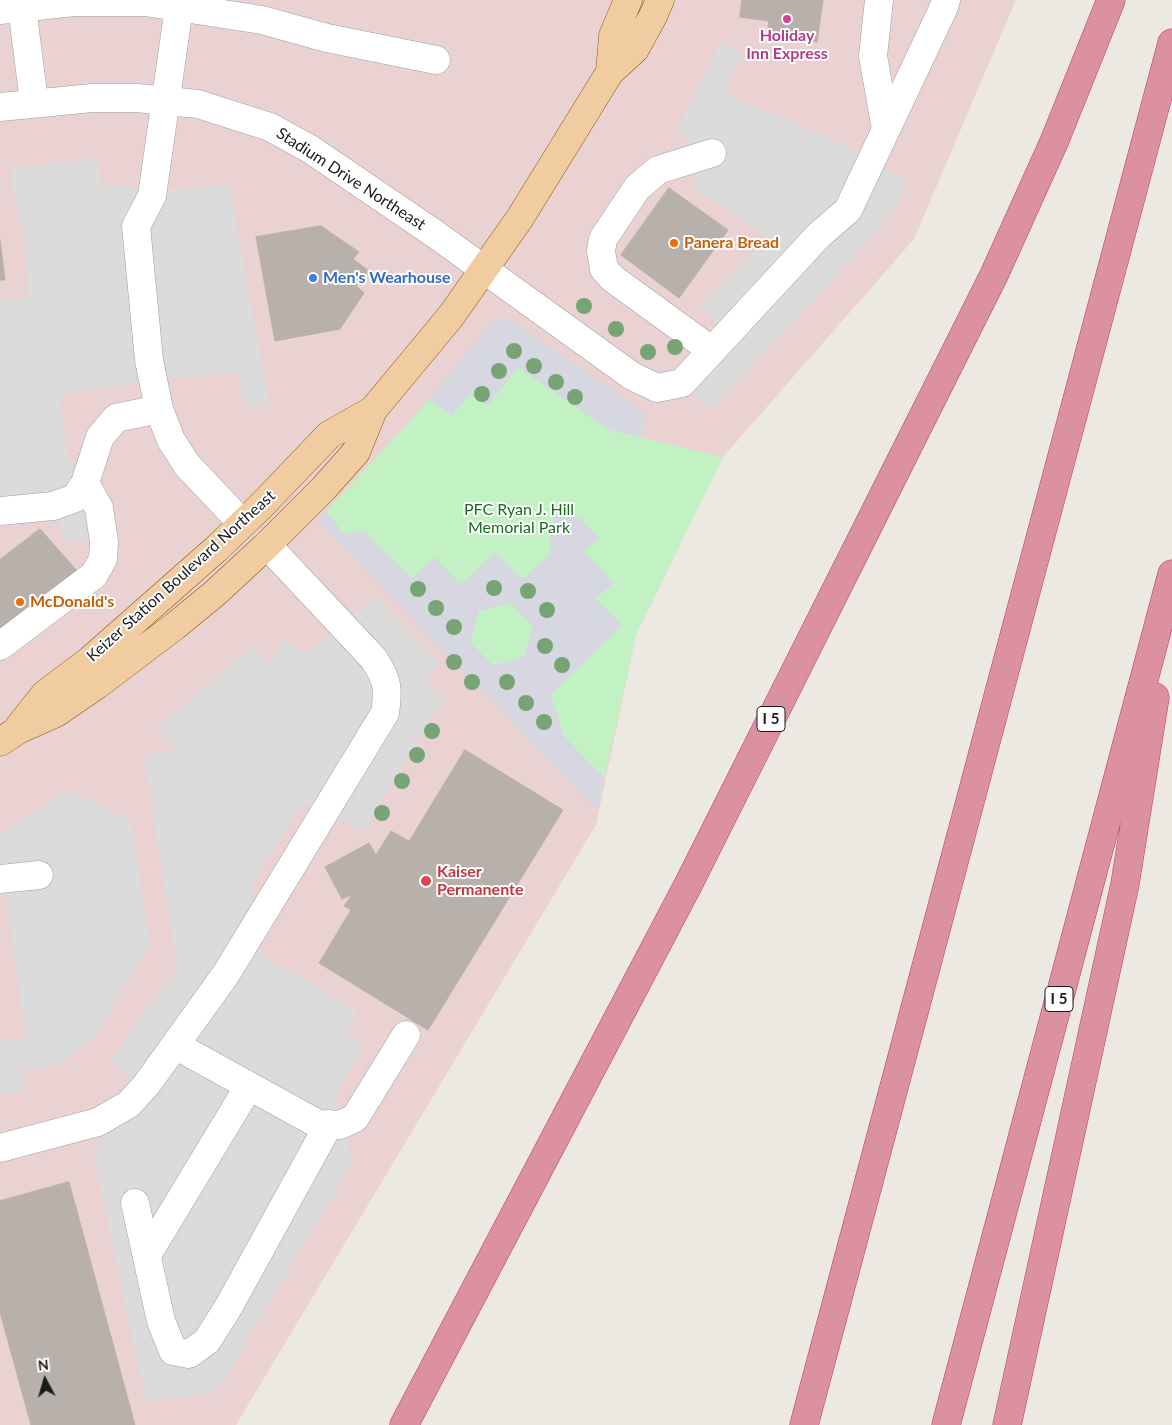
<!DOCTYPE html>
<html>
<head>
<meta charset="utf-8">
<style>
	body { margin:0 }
	#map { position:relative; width:1172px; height:1425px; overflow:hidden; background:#ece8e2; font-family:Lato,sans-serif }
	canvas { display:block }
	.north { position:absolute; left:20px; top:1355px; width:50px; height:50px; -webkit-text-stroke:4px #fff; paint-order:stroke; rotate:354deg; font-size:14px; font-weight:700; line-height:20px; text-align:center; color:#1b1b1b }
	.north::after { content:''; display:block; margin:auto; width:18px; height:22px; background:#1b1b1b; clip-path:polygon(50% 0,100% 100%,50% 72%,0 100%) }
</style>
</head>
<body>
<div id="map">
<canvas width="1172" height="1425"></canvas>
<div class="north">N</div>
</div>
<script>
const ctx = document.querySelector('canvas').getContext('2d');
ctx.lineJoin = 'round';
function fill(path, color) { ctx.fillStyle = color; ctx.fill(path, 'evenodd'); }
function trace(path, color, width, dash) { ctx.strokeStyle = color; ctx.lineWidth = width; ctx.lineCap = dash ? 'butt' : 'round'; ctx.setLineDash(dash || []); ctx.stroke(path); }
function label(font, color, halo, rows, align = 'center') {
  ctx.font = font + ' Lato,sans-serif'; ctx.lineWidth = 4; ctx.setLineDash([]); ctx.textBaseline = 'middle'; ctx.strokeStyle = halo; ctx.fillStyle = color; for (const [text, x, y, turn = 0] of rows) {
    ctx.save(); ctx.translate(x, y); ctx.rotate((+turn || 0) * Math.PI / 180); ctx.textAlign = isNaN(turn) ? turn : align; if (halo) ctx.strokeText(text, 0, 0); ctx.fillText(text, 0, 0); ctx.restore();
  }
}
const commercial = new Path2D(`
	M0,0H1016L914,239L723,457L636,635L596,825L236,1425H0Z`);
const park = new Path2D(`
	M504,318L520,326L648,415L640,437L723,457L636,635L597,810L318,520L414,417L484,332L492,323Z`);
const parking = new Path2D(`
	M721,42L742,53L724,93L844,145L907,181L897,206L872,237L710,411L691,393L739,342L698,308L768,238L690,185L700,166L678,127Z
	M97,158L101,185L179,189L229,184L269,404L244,408L238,372L119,385L60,394L65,439L85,518L87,539L63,542L59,520L0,526V300L29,297L23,225L12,192L11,169Z
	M376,596L440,664L423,682L445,696L364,830L302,802L250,890L261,954L357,1011L345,1032L365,1044L335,1095L352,1163L216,1393L146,1401L94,1159L130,1079L110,1062L177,967L144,755L176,749L157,727L252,647L269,667L284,640L306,653Z
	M69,790L131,822L150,946L92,1039L59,1065L22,1069L26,1091L0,1094V1041L26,1038L0,855V835Z`);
const plaza = new Path2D(`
	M504,318L520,326L648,415L639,437L609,430L518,367L488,406L469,395L452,416L429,399L484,332L492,323Z
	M555,508L583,520L598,538L584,552L614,582L596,599L622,626L551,695L564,736L604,777L597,810L318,520L326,512L344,533L364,531L412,578L434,557L461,584L495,552L522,579L551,553L550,535ZM511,603L533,626L524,657L493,665L470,642L479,611Z`);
const building = new Path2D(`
	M742,0H823L817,42L767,34L769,21L740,17Z
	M669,188L728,230L679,298L621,255Z
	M321,226L359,252L353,259L369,271L356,286L364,293L340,329L275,341L256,237Z
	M0,240L5,280H0Z
	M40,529L79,573L0,631V560Z
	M465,750L563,810L428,1030L319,963L351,910L344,906L352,895L342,899L325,867L369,843L376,855L391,831L409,841Z
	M69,1182L135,1425H31L0,1312V1201Z`);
const minor = new Path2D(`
	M879,0L873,56L886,129
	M22,7L34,102
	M179,7L152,196L136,226L149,360L159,409L171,440L187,465L242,523
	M0,10L74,2H145L262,20L327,38L436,60
	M0,107L92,98H137L198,104L270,127L310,149L435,234L632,376L657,388L682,383L819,235L848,210L943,9L946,0
	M711,350L612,278L604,269L601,251L603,239L637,188L658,170L712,153
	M0,511L53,506L75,498L85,483L100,437L116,418L159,409
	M0,646L94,575L103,559L104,542L99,508L85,483
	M0,879L39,875
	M175,1045L318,1124L340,1125L355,1118L406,1035
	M0,1148L98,1122L129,1104L147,1084L226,974L385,713C389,688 387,678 373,658L267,545
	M135,1203L161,1321L173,1351L189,1354L207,1341L229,1306L329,1124
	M147,1255L249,1086`);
const major = new Path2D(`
	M610,72L613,36L628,0
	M18,728L45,694L89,661L216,549L260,507L329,435L373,410
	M0,742L18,730L56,713L97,685L175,626L214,594L267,545L323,489L356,452L373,410L451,316L520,218L610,72L635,49L653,16L660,0`);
const highway = new Path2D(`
	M404,1425L688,885L994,275L1054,142L1111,0
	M804,1425L1172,43
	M946,1425L1172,574
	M1007,1425L1125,884L1155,697`);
const trees = [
	[584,306],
	[616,329],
	[675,347],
	[514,351],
	[648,352],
	[534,366],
	[499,371],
	[556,382],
	[482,394],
	[575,397],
	[494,588],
	[418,589],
	[528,591],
	[436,608],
	[547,610],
	[454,627],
	[545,646],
	[454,662],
	[562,665],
	[472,682],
	[507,682],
	[526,703],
	[544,722],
	[432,731],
	[417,755],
	[402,781],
	[382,813]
];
const markers = [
	[787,19,5,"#d1479c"],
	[674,243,5,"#e8710a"],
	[313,278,5,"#3f7fe0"],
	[20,602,5,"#e8710a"],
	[426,881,6,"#e0444e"]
];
const shields = [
	[771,719,28],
	[1059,999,28]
];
const shieldNames = [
	["I 5",771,719],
	["I 5",1059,999]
];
const hotelNames = [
	["Holiday",787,36],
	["Inn Express",787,54]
];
const streetNames = [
	["Stadium Drive Northeast",351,179,33],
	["Keizer Station Boulevard Northeast",181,576,-42]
];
const foodNames = [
	["Panera Bread",684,243],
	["McDonald's",30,602]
];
const shopNames = [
	["Men's Wearhouse",323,278]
];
const parkNames = [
	["PFC Ryan J. Hill",519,510],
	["Memorial Park",519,528]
];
const healthNames = [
	["Kaiser",437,872],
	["Permanente",437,890]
];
fill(commercial, '#ebd2d2');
fill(park, '#c2f2c4');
fill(parking, '#dbdbdb');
fill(plaza, '#d6d7e1');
fill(building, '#b8b1ab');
trace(building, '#bbafa6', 1);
trace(minor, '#9f9f9f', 29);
trace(major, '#83590f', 29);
trace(highway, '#c3366a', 29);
trace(minor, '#fff', 28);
trace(major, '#f1cca1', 28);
trace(highway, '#dc91a1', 28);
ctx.fillStyle = '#76a475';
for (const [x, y] of trees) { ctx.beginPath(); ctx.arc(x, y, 8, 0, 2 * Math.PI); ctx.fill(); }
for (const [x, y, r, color] of markers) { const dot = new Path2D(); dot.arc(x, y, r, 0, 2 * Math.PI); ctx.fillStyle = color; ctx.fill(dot); trace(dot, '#fff', 2); }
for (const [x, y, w] of shields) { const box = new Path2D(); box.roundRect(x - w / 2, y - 12.5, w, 25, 4); ctx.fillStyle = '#fff'; ctx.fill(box); trace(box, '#1b1b1b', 1); }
label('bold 15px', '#1b1b1b', null, shieldNames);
label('bold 16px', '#b23c85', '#fff', hotelNames);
label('16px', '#1b1b1b', '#fff', streetNames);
label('bold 16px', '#c56008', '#fff', foodNames, 'left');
label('bold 16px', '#366cbe', '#fff', shopNames, 'left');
label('16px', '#166c1b', '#fff', parkNames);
label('bold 16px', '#be3a42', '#fff', healthNames, 'left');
</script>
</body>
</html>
